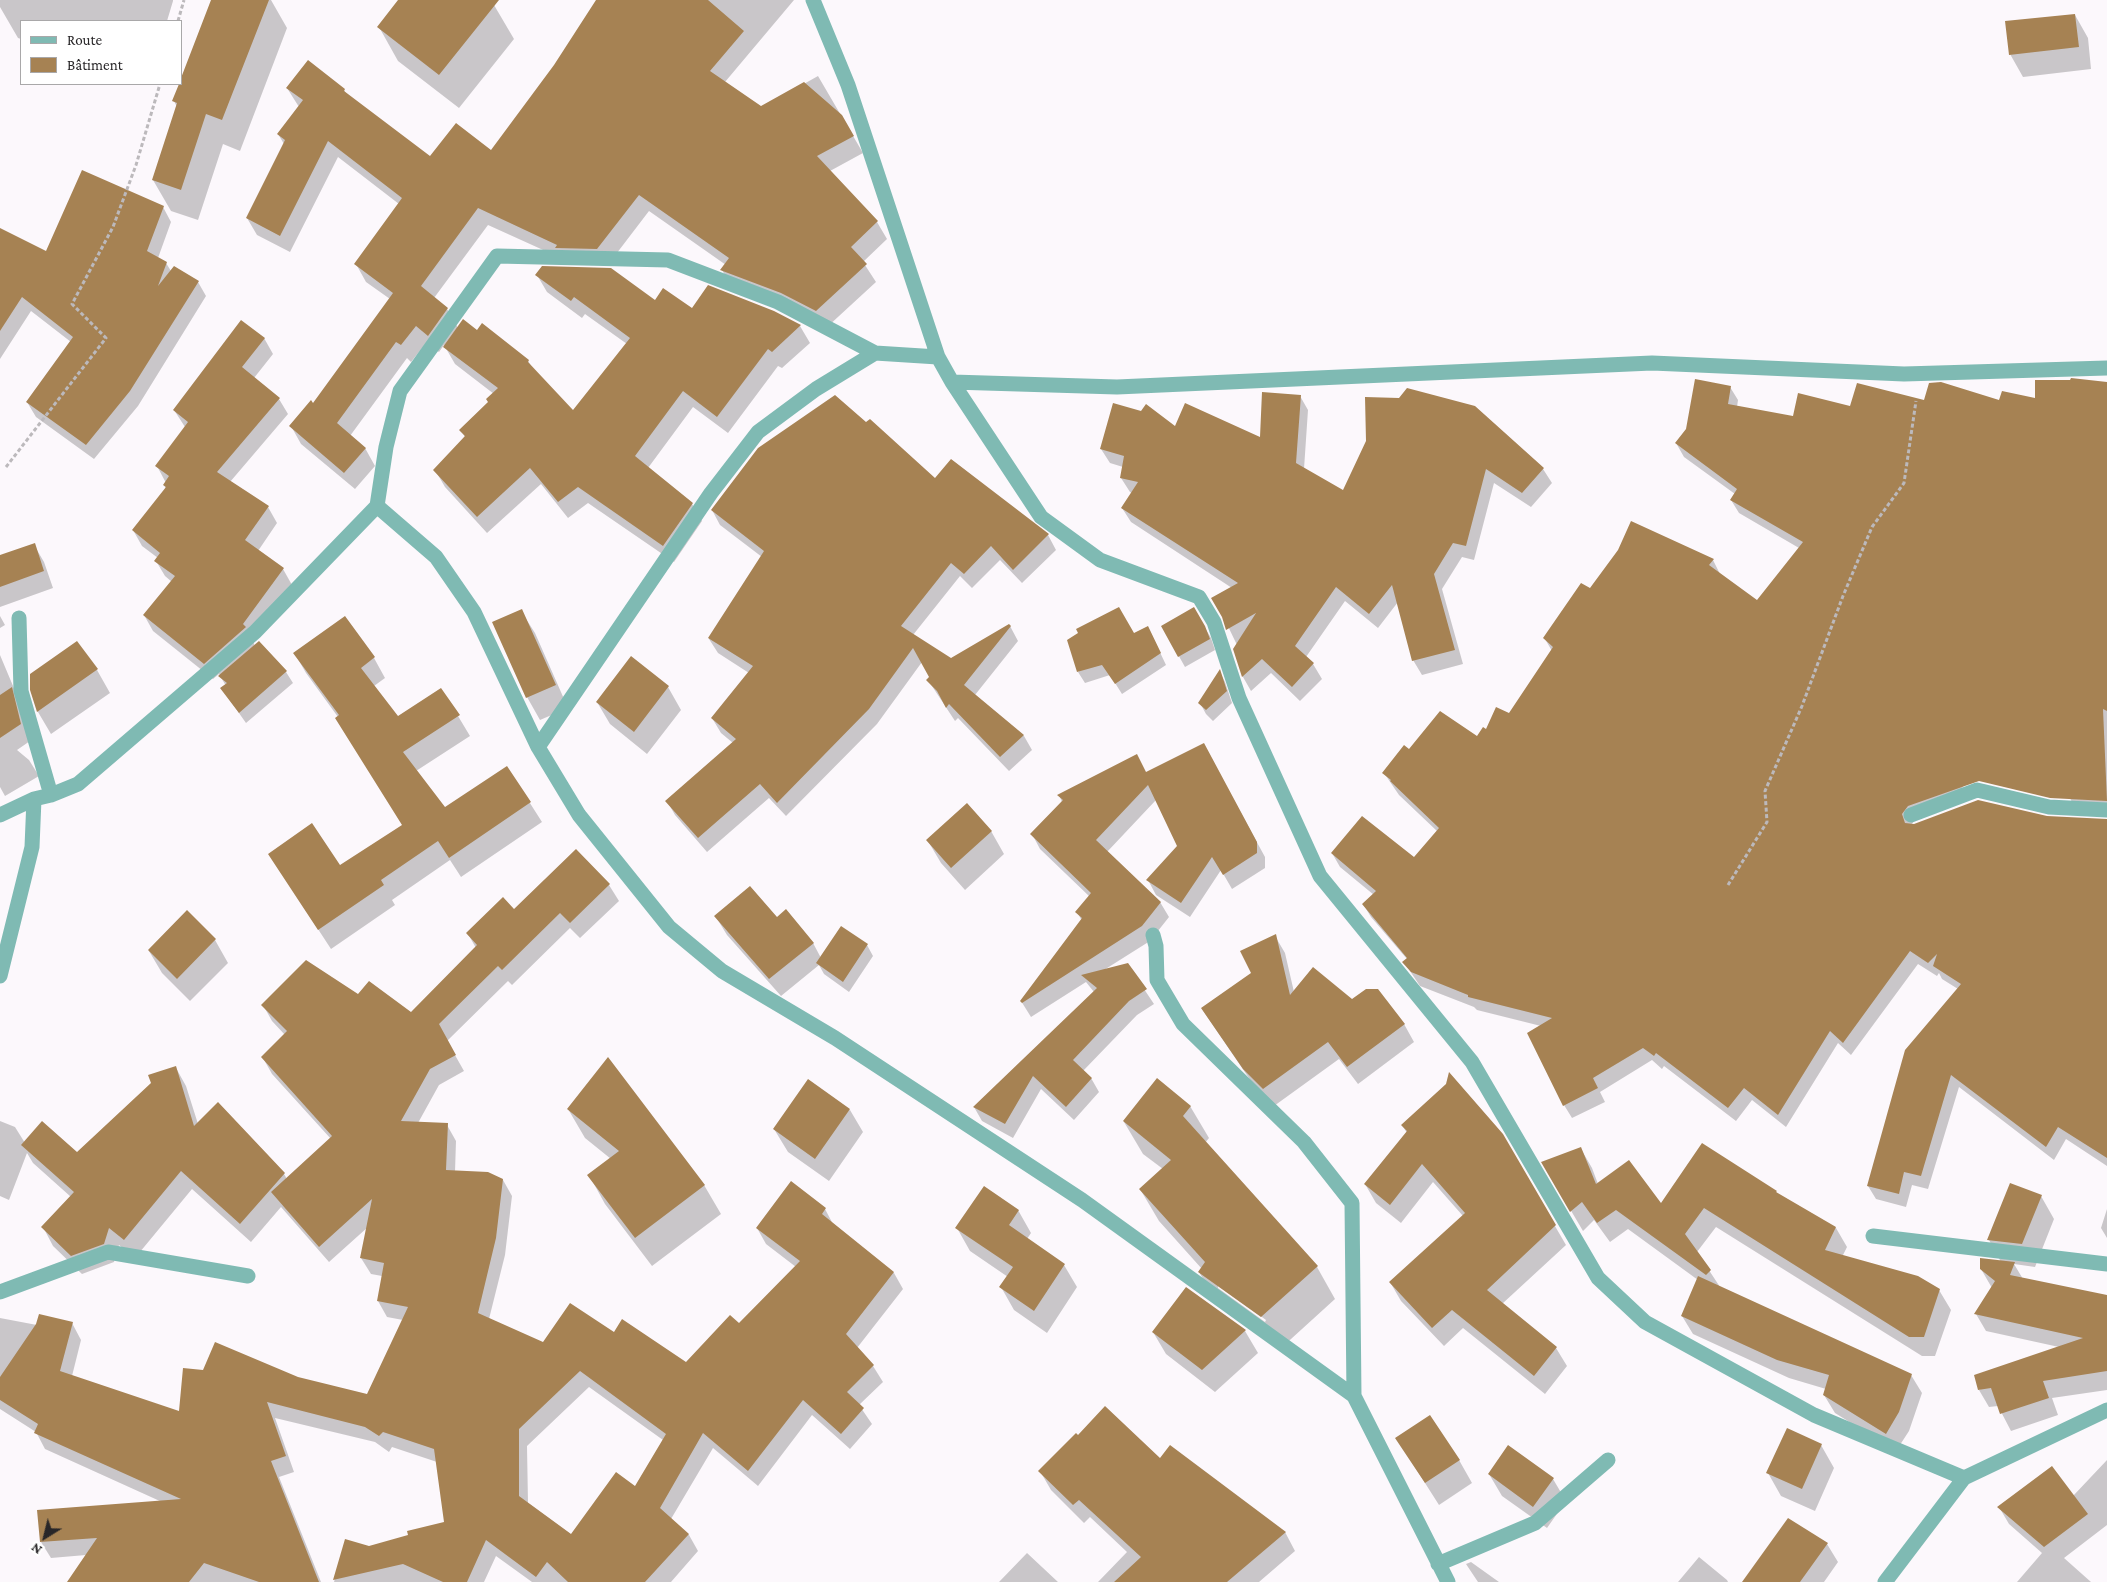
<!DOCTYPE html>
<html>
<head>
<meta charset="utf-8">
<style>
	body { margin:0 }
	#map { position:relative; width:2107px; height:1582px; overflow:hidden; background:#fcf8fc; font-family:"Crimson Pro",serif }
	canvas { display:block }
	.legend { position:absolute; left:20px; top:20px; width:162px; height:65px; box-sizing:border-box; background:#fff; border:1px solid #a9a8a9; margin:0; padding:6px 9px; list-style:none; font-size:15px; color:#282628 }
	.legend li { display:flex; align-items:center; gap:10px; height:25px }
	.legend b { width:25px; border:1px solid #a9a8a9 }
	.north { position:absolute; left:20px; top:1512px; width:50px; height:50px; -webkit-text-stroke:4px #fff; paint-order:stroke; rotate:216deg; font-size:14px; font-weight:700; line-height:20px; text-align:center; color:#282628 }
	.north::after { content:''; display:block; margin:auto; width:18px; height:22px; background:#282628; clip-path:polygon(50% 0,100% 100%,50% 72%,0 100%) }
</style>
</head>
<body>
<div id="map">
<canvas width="2107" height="1582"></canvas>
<ul class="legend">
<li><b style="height:6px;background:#7fbab3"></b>Route</li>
<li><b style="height:14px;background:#a68253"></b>Bâtiment</li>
</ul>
<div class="north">N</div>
</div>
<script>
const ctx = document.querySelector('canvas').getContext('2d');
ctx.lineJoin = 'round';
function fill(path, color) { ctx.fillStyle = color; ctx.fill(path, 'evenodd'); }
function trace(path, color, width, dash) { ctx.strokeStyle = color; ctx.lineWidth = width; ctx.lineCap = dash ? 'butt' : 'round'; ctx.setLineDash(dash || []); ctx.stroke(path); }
const shadow = new Path2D(`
	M0,0H173V1L167,21H21V39L18,38L0,7Z
	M213,0H271L287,28L240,151L223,144L198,220L171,211L153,180L177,107L174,101Z
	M400,0H488L494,5L514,39L459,108L398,61L379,27Z
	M598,0H794L725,82L761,108L818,76L863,153L830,171L877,222L887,239L863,262L876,282L826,328L732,287L722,270L726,265L649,211L607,266L563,259L488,225L434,298L447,309L458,328L477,332L528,361L533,369L573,412L627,344L585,314L582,318L547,292L537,275L692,310L774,312L800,326L810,343L782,368L778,366L728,433L693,407L648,468L692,504L702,521L674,562L588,503L568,518L541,484L487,533L445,487L435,470L465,437L461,430L489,403L494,394L455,364L444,345L439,352L426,343L411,362L407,358L350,436L365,448L375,466L355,489L301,444L291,426L314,405L390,299L366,282L356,264L399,204L338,157L290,252L257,235L247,218L284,144L278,134L299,107L287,88L344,90L347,95L430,158L491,152L555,66Z
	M2075,15L2088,38L2091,69L2023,77L2010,54Z
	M163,207L171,222L158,258L166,263L171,271L198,282L206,296L138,406L94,459L36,417L27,402L71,342L31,311L0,359V229L47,253Z
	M264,338L273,354L254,378L279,399L288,414L230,482L268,507L277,523L258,551L283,569L292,585L252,639L255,646L259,643L286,672L293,683L246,723L222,689L226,686L219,674L213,679L153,631L144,615L172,582L165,576L156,561L158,558L142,546L133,530L166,489L164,485L166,483L157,466L185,427L174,410Z
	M2107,383V813L2077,812L2070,798L2007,726L1957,795L1915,820L1911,825L1965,819L2107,821V1166L2066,1139L2054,1160L1959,1087L1928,1189L1912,1185L1906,1207L1876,1199L1868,1186L1958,989L1942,979L1939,973L1937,976L1918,964L1851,1055L1838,1043L1786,1127L1752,1100L1736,1121L1664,1066L1662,1069L1652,1060L1600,1092L1605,1102L1572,1118L1564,1105L1541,1026L1477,1010L1474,1007L1420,986L1404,962L1407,959L1371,917L1363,904L1374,895L1340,867L1332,853L1414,858L1438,832L1399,795L1384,773L1409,750L1477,737L1509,714L1552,651L1545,639L1590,590L1713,560L1720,574L1758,602L1799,548L1739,513L1731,500L1735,494L1684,457L1676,443L1730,387L1738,400L1737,407L1794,417L1851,408L1924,402H2000L2036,400Z
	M1300,396L1308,410L1304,469L1343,492L1367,442L1543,469L1552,483L1531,507L1494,483L1474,560L1462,557L1442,589L1463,664L1422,675L1413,660L1398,602L1378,628L1345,601L1306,657L1313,664L1322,679L1300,701L1271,673L1251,691L1243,677L1234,649L1237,645L1224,618L1232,588L1131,522L1122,508L1132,493L1130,492L1121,478L1123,467L1110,463L1101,449L1175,428L1261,439Z
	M952,460L1048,535L1056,550L1022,583L1000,560L972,588L960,576L913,635L951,660L1010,626L1018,641L975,695L1024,736L1032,750L1009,771L958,718L955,721L928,680L930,677L922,662L877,724L786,816L769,798L707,852L675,815L667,801L733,743L721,733L712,718L749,673L718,653L709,639L762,557L720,525L712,510L935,480Z
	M34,545L44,562L53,588L0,607V556Z
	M1194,609L1211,638L1215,650L1185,667L1162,626Z
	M521,611L535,633L568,708L540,720L527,697Z
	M0,616L5,625L0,628Z
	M1148,627L1166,665L1122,694L1110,675L1085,683L1078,672Z
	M77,643L97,670L110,693L51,734L38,712L32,689Z
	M295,654L374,658L385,678L374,686L398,718L458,716L470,736L416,771L445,809L507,767L542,822L461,877L450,860L392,900L395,905L331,949L269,854L340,867L403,825L338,717L306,673Z
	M0,655L21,705L30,741L17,750L29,760L39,776L5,796L0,787Z
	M631,658L668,687L681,710L647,754L610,724L597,702Z
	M1220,672L1225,682L1232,703L1213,721L1206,714L1200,703Z
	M1212,760L1265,857V868L1232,889L1221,870L1190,917L1156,895L1148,880L1179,846L1156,800L1107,852L1160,902L1169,917L1150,941L1104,970L1128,965L1154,1004L1137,1015L1083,1071L1091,1078L1099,1092L1074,1120L1041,1089L1013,1138L982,1121L974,1107L1094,992L1086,982L1031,1017L1021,1001L1082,921L1077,912L1090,897L1040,849L1032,834L1062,802L1059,795L1146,773Z
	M991,831L1004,854L965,890L941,863L928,841Z
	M576,851L609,885L619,901L580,938L570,928L512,985L508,981L447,1041L464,1071L439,1085L418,1123L447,1125L456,1141L455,1172L503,1180L512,1196L505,1255L489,1319L544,1344L614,1334L687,1363L739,1325L796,1267L766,1244L757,1228L825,1209L834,1226L894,1273L903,1289L857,1348L873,1366L883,1382L859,1405L872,1424L850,1449L812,1415L758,1486L713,1448L671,1519L689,1535L698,1551L671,1582H532L496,1556L484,1582H334L346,1541L369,1547L410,1536L446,1523L437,1462L392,1447L389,1452L375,1442L275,1418L294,1472L279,1477L321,1582H68L86,1555L51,1558L41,1542L162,1502L45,1449L36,1432L0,1409V1318L37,1325L72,1323L81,1340L72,1376L180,1413L297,1378L368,1395L403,1320L387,1317L378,1301L382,1276L371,1274L361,1258L368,1227L329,1262L281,1207L251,1242L192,1189L135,1258L119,1245L114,1262L82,1274L53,1246L43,1227L71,1197L33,1163L27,1153L9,1200L0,1196V1121L15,1127L25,1143L77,1154L176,1068L186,1086L198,1124L284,1174L287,1179L331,1139L272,1074L263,1058L285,1035L272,1021L263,1005L358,996L411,1013L476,948L468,934L514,911ZM589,1387L663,1440L635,1487L572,1535L528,1503L527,1446Z
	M187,912L215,940L228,963L190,1001L162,973L149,951Z
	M716,917L813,943L821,958L867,945L873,956L849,992L824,974L819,965L781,996L727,935Z
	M1275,936L1285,953L1294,992L1352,1001L1404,1024L1414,1042L1358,1084L1339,1059L1274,1106L1255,1087L1202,1009L1253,974Z
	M1190,1106L1209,1138L1205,1143L1317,1267L1335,1299L1280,1349L1218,1304L1199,1272L1202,1269L1159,1221L1140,1189L1163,1169L1143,1154L1124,1122ZM1218,1285L1266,1320L1265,1322L1218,1288Z
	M568,1109L704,1185L721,1214L652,1266L605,1204L589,1175L611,1159L585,1138Z
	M850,1110L863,1132L829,1181L788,1152L774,1129Z
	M1402,1125L1502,1135L1566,1245L1502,1304L1556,1348L1567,1366L1545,1394L1463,1328L1444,1346L1401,1301L1390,1282L1463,1216L1433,1182L1401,1223L1376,1203L1365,1184L1407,1133Z
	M1581,1149L1592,1168L1598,1184L1661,1205L1776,1192L1778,1195L1836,1228L1847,1247L1842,1257L1939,1290L1951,1310L1935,1356H1922L1716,1227L1697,1252L1720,1287L1911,1375L1922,1393L1909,1431L1896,1451L1835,1413L1824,1395L1826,1389L1789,1378L1693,1334L1682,1316L1698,1280L1628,1229L1610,1242L1594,1220L1583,1231L1543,1163Z
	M2041,1196L2054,1219L2035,1267L2014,1264L2023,1279L2107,1304V1390L2052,1398L2058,1415L2011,1431L1998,1406L1989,1407L1979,1390L2059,1347L1986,1331L1976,1314L1992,1288L1981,1269L2001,1262L1989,1240Z
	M2107,1209V1238L2101,1228Z
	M1018,1210L1031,1233L1027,1239L1064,1265L1077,1287L1047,1333L1014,1310L1001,1287L1008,1277L970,1251L957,1228Z
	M1186,1288L1245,1331L1258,1353L1215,1392L1166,1354L1153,1332Z
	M1397,1439L1459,1460L1472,1483L1439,1505Z
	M1821,1445L1834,1468L1815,1511L1781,1496L1768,1473Z
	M1160,1460L1285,1532L1295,1551L1259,1582H1098L1127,1552L1090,1517L1084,1523L1051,1490L1040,1471Z
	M2107,1460V1525L2064,1558L2091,1582H2017L2042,1553L2009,1524L1999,1507L2073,1496Z
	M1489,1474L1553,1479L1566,1501L1547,1528L1502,1496Z
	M1827,1544L1838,1562L1824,1582H1749Z
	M1027,1553L1058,1582H999Z
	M1699,1557L1727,1580L1728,1582H1678Z
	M1471,1562L1499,1582H1478L1466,1564Z`);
const building = new Path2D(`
	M211,0H269L222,120L206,114L181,190L152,180L177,103L172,101L179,84H181V78Z
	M398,0H499L439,75L377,27Z
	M596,0H708L744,31L710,71L761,106L804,82L842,115L854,136L817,156L878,221L851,247L867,264L816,311L781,293L720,270L729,258L639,195L597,249L555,248L557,245L478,208L421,286L448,308L428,336L416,326L401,345L396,342L337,423L366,448L344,473L289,426L311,400L313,403L393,293L354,264L402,198L328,141L280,236L246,218L285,140L277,134L303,100L286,88L308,60L345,89L344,91L430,156L456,123L491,150L554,65Z
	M2075,14L2079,47L2009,55L2005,21Z
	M82,170L164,206L147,251L167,262L158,286L174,266L199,281L130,391L86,445L26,402L73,337L22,297L0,331V228L46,251Z
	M542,266L611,268L655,300L663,288L692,308L708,285L774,311L801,325L772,352L768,349L717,417L683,391L635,456L693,503L663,546L578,487L558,502L530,468L477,517L433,470L465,436L459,430L488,402L486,399L498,388L443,347L463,319L477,330L482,323L529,360L528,362L573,410L630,338L574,297L571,301L535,275Z
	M241,320L265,338L242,367L280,398L217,472L269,506L245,540L284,568L243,624L246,627L204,664L143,615L175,576L154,561L160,553L132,530L166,487L163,485L169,476L155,466L188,422L173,410Z
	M2071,378L2107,382V711L2103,709L2107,801L2050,798L1979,781L1908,806L1902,814L1905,823L1914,824L1978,800L2047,816L2107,819V1158L2058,1127L2046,1147L1951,1075L1921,1176L1904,1172L1899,1194L1867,1186L1905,1050L1961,984L1933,966L1937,954L1928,963L1910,951L1843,1043L1830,1031L1778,1115L1744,1088L1728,1108L1656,1053L1654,1056L1643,1048L1593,1078L1598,1088L1563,1106L1527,1033L1552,1018L1468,997V995L1411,972L1402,962L1407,958L1362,904L1376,891L1331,853L1362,816L1414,857L1439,828L1390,781L1391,780L1382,773L1404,745L1409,749L1440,711L1477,736L1483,727L1486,729L1496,707L1509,713L1553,647L1543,638L1581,583L1590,588L1618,550L1631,521L1714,559L1709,565L1757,600L1803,542L1730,500L1737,489L1675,443L1686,429L1695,379L1731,386L1728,404L1793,416L1798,393L1850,406L1857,383L1924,400L1929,383L1941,382L1999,400L2002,391L2035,398V380H2070Z
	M1407,388L1475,406L1544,468L1522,493L1486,469L1466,546L1453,543L1434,574L1455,650L1412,661L1392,585L1369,614L1336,587L1295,646L1314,663L1292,687L1262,659L1242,677L1233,649L1256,613L1226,630L1222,617L1211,598L1238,583L1121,508L1138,482L1120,478L1124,456L1100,449L1113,403L1141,411L1146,404L1175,426L1185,403L1260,437L1262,392L1301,395L1296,463L1343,490L1366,441L1365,397L1399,398Z
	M835,395L866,422L870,419L935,478L951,459L1049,534L1013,570L991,546L964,574L951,563L901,626L951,658L1009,624L1011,626L964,685L1024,735L1000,757L949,704L946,708L937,691L926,680L929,677L913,648L869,709L777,803L760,784L698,838L665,801L736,739L711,718L753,666L708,638L764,551L711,510L758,448Z
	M35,543L44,571L0,587V555Z
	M1119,607L1134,633L1148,626L1161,653L1115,684L1102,665L1077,672L1067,640L1078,633L1076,629Z
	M1194,607L1205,626L1210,639L1178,657L1161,626Z
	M522,609L556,685L526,698L492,622Z
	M345,616L375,657L361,668L398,716L441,688L460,715L403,752L445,807L507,766L531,802L449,858L438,841L381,880L384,885L318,930L268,854L312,823L340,865L402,825L335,718L339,715L293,653Z
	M77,641L98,669L37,712L30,690V674Z
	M259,641L287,671L239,713L220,688L227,683L218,676Z
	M631,656L669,686L634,732L596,702Z
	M1220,669L1227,691L1206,710L1198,703Z
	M12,687L21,724L0,738V695Z
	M1204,743L1257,842V853L1223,875L1212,857L1181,903L1146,880L1177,846L1148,785L1096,840L1161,902L1142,926L1022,1003L1020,1001L1082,918L1075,912L1091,893L1030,834L1063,800L1057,795L1137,754L1146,772Z
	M967,803L992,831L951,868L926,840Z
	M576,849L610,884L570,923L560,913L502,970L498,966L439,1024L456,1055L430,1069L401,1121L448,1123L446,1170L488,1172L503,1179L496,1238L478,1313L543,1342L570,1303L614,1332L622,1319L686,1362L730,1315L739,1323L800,1261L756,1228L791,1181L826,1208L822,1214L894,1272L846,1334L874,1365L847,1392L864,1408L841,1434L803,1400L748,1471L703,1433L660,1508L689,1534L645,1582H568L547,1562L536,1577L486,1540L467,1582H443L403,1564L333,1580L345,1539L369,1546L408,1535L407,1531L444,1522L434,1449L383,1432L379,1436L365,1427L267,1402L286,1456L271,1461L319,1582H259L204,1563L189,1582H67L97,1538L40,1542L37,1510L181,1499L34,1433L38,1424L0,1400V1377L36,1324L39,1314L73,1322L60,1371L179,1411L183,1368L203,1370L215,1342L298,1377L367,1394L408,1307L377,1301L384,1263L360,1258L372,1199L319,1247L271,1192L332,1136L261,1057L287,1031L261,1005L306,960L358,994L369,981L411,1012L477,945L466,933L503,897L514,909ZM580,1371L666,1434L635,1486L616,1472L571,1534L519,1496V1429Z
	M750,886L777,917L786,909L814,943L769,979L714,916Z
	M187,910L216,939L177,979L148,950Z
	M841,926L868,944L843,982L816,963Z
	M1276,934L1290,995L1313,967L1352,999L1366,989H1378L1405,1024L1347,1067L1328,1042L1263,1089L1243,1069L1201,1008L1251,973L1240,951Z
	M1128,963L1147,989L1129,1001L1073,1060L1092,1078L1066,1107L1033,1076L1005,1124L973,1107L1097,988L1081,975Z
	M608,1057L705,1185L635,1238L587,1175L619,1151L567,1109Z
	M176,1066L194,1126L218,1102L285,1173L240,1224L181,1171L124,1240L109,1228L104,1244L71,1256L41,1227L74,1192L21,1145L42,1121L77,1152L151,1083L148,1075Z
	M1449,1072L1503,1134L1556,1225L1487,1290L1557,1347L1534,1376L1452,1310L1432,1328L1389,1282L1465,1213L1422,1164L1390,1205L1364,1184L1407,1131L1401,1125L1446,1084Z
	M1157,1078L1191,1106L1183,1116L1318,1266L1261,1317L1198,1272L1205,1262L1139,1189L1171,1160L1123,1121Z
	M808,1079L850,1109L815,1159L773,1129Z
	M1702,1143L1777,1191L1776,1192L1836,1227L1825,1250L1918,1276L1940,1289L1924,1337H1909L1704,1208L1685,1234L1711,1270L1706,1275L1616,1210L1597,1223L1582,1202L1570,1212L1541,1162L1581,1147L1596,1184L1629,1160L1661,1203Z
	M2010,1183L2042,1195L2022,1244L1987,1240Z
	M984,1186L1019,1210L1009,1225L1065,1264L1034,1311L999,1287L1013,1267L955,1228Z
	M1980,1258L2015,1262L2010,1275L2107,1295V1371L2043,1381L2049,1398L2000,1414L1991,1388L1978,1390L1974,1375L2083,1338L1974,1314L1995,1281L1980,1269Z
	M1698,1276L1912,1374L1899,1412L1886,1434L1823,1395L1829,1375L1777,1360L1681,1316Z
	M1186,1287L1246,1330L1202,1370L1152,1332Z
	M1105,1406L1160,1458L1170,1445L1286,1532L1227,1582H1114L1141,1557L1079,1500L1073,1505L1038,1471L1076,1433L1078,1435Z
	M1430,1415L1460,1460L1425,1483L1395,1438Z
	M1787,1428L1822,1444L1802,1489L1766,1473Z
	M1508,1445L1554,1478L1533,1507L1488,1474Z
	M2052,1466L2088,1514L2044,1547L1997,1507Z
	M1788,1518L1828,1543L1800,1582H1742Z`);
const path = new Path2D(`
	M178,21L184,0
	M6,467L106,338L72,304L113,227L136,165L160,84
	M1728,885L1767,822L1765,791L1802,706L1843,596L1872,527L1904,483L1916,401`);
const minor = new Path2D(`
	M813,0L848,85L938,357L952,382L1041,517L1100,560L1199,597L1214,622L1239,698L1320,876L1472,1062L1598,1278L1645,1322L1814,1415L1964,1478
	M952,382L1117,387L1652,363L1904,374L2107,368
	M377,506L386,447L400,391L497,256L668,260L778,302L875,353
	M19,618L21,691L51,795
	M538,747L711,493L758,432L816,389L875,353L938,357
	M0,815L34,799L51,795L78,784L255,632L377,506L436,557L474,612L538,747L579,815L669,927L722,971L835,1038L1082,1200L1354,1396L1448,1582
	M1911,815L1977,790L2049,807L2107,810
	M1153,935L1156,946L1157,980L1183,1024L1304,1142L1352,1203L1354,1396
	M0,976L32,847L34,799
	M1873,1236L2107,1264
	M0,1292L108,1252L248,1276
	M1438,1564L1535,1523L1608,1460
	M1885,1582L1964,1478L2107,1410`);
fill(shadow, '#0003');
fill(building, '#a68253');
trace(path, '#bcb9bc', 3, [4, 2.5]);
trace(minor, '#7fbab3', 15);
</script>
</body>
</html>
